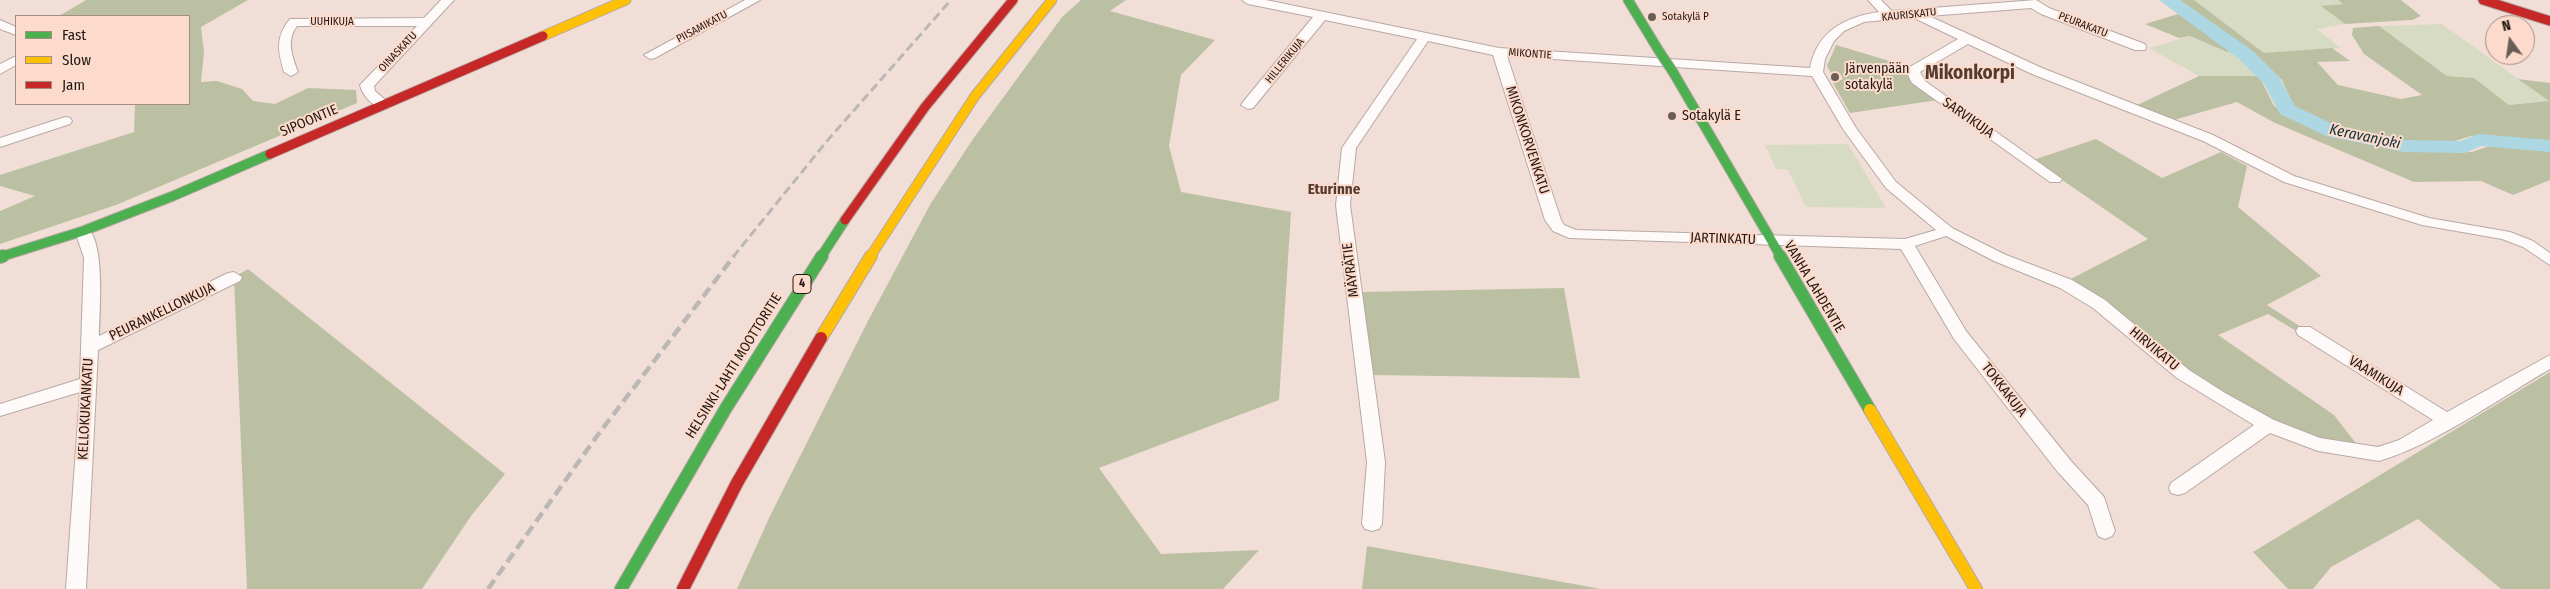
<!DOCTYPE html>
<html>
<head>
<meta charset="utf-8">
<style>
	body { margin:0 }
	#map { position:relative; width:2550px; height:589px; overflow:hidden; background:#f1dfd7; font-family:"Fira Sans Condensed",sans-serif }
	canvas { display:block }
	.legend { position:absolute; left:15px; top:15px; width:175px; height:90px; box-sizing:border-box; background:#fcdbcc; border:1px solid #a58d82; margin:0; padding:6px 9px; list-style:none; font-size:15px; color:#231813 }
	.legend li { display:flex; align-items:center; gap:10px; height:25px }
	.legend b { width:25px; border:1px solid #a58d82 }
	.north { position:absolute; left:2485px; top:15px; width:50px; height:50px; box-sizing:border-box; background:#fcdbcc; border:1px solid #a58d82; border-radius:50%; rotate:346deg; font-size:14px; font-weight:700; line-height:20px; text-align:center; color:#231813 }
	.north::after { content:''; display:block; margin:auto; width:18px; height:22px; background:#6b5e58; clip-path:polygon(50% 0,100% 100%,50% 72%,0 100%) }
</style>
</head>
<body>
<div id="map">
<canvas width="2550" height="589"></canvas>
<ul class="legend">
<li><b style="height:6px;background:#4caf50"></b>Fast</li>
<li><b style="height:6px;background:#ffc107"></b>Slow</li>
<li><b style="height:6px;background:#c62828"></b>Jam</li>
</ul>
<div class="north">N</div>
</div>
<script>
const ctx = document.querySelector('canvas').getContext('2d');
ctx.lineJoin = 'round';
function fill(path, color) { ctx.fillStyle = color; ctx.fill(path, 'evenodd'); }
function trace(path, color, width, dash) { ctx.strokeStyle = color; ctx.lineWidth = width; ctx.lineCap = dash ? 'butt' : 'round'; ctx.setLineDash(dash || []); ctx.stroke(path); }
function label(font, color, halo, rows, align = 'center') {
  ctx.font = font + ' "Fira Sans Condensed",sans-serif'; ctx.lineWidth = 4; ctx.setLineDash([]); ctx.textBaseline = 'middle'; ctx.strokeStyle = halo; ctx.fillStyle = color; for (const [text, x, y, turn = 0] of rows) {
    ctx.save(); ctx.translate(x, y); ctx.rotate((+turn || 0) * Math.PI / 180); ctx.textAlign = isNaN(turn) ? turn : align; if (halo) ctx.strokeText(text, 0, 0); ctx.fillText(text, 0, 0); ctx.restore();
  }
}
const green = new Path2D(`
	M2194,0H2338L2344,4L2322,7L2345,24L2317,29L2341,48L2264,53Z
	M2442,24L2549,101L2509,105L2474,78L2447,76L2379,26Z
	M2190,36L2227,52L2235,50L2243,56L2259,76H2199L2149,48Z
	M1848,144L1886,208L1806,207L1788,170L1776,169L1765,145Z`);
const forest = new Path2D(`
	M86,0H248L201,27L204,52L201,82L217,81L242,89L253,101L275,104L308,88L356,90L357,103L116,205L0,244V211L35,196L0,186V175L134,132L135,104H189V16H59Z
	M1081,0H1126L1110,11L1215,40L1181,75L1169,146L1181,192L1291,212L1279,400L1099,468L1161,554L1259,550L1223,589H737L770,516L869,319L931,203L973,139L1062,17Z
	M2176,0H2194L2264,53L2332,48L2350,61L2317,62L2338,85L2401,99L2422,95L2364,54L2352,35L2353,28L2379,26L2447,76L2474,78L2509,105L2549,101L2518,79L2550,83V141L2471,136L2452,142L2399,141L2336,129L2295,110L2282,80L2252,52Z
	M2338,0H2401L2421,16L2412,20L2345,24L2321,6L2343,4Z
	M2178,14L2235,50L2227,52L2190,36L2179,38L2145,24Z
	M1836,45L1913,68L1938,100L1850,113L1833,83L1843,79L1841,75L1831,73L1827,66Z
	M2199,76H2259L2274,106L2308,127L2337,137L2410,151L2472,152L2489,146L2550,150V180L2513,195L2481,181L2414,182L2273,122L2237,102L2174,120L2135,106Z
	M2096,139L2162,178L2221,152L2247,166L2238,207L2321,276L2267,305L2304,329L2298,332L2268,314L2218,335L2334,415L2358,446C2345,444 2330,443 2317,439C2223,411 2146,339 2069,280L2148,239L2033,160Z
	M248,269L505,474L471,516L422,589H247L234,277Z
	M1564,288L1580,378L1371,375L1361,292Z
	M2550,372V589H2501L2418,519L2331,567L2313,589H2288L2253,552Z
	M1367,546L1601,589H1362Z`);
const river = new Path2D(`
	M2159,0H2180L2253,51L2279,77L2295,106L2339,127L2404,140L2461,141L2478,134L2550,140V152L2481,146L2465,153L2404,152L2326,136L2280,114L2264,84L2239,59Z`);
const street = new Path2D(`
	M441,0H454L374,86L375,91L391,105L389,108C376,111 363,97 360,85L417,26H297C286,40 292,56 298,72L291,76L284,72C278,51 275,37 290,19L424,18Z
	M745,0H760L655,58L650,59L644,55Z
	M1242,0H1266L1499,48L1810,68C1817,31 1845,17 1879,12L1868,0H1881L1892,11L2036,0L2049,8L2145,44L2146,47L2145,50H2135L2041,14L2031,8L1929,16L2042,68L2213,135L2294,176L2429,218L2510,232L2533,241L2550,253V265L2523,247L2502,239L2422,225L2284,182L2203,141L2032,74L1968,44L1920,72L1925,81L2062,179L2060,182H2050L1912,83L1906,71L1908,68L1958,39L1912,17L1864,22L1844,31L1834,41L1825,59L1823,72L1856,128L1896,182L1952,228L2006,255L2072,280L2105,300L2189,370L2225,393L2274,420L2320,438L2378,447L2399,440L2433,420L2298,335L2296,331L2298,327H2310L2447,412L2550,355V369C2498,399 2436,444 2379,461L2318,451L2270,433L2185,493L2178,495L2171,493L2169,488L2171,483L2254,425L2177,378L2093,308L2060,288L1994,261L1946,236L1915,246L1966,331L2071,461L2104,497L2115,531L2112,536L2105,539L2098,536L2088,505L2057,471L1954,339L1901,249L1569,238L1553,231L1545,220L1493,55L1428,41L1356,148L1350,205L1385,462L1382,524L1379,529L1372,531L1365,529L1362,524L1367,462L1336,205L1342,148L1417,39L1325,20L1253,108L1248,109L1241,105L1243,102L1313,17L1248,4ZM1507,56L1812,76L1843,129L1886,188L1936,230L1905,239L1576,230L1564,225L1561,220Z
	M0,20L16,27V35L0,29Z
	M16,56V65L0,74V64Z
	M65,117L70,118L72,121L70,124L0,147V138Z
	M83,226C107,232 99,316 99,336L228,273L234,272L242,277L240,281L98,350L86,589H66L80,392L0,416V404L80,379L84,258L75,231Z`);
const fastFar1 = new Path2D(`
	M1628,0L1659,51
	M1673,72L1781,257
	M0,257L83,231L173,196L270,154
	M821,257L845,220`);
const fast = new Path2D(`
	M1780,256L1870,410
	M0,257L3,256
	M621,589L726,408L822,256`);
const slowFar1 = new Path2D(`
	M543,36L626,0
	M870,257L975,96L1052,0`);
const slow = new Path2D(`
	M821,338L871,256
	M1870,410L1976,589`);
const jamFar1 = new Path2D(`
	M2483,0L2550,21
	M270,154L543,36
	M845,220L925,107L1013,0`);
const jam = new Path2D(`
	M683,589L737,483L821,338`);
const railFar1 = new Path2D(`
	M733,257L827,141L951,0`);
const rail = new Path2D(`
	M488,589L597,436L734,256`);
const fastBridge = new Path2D(`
	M1659,51L1673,72`);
const markers = [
	[1652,17,5,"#6b5e58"],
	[1835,77,5,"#6b5e58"],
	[1672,116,5,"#6b5e58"]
];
const farStreetnames = [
	["KAURISKATU",1909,15,-6],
	["UUHIKUJA",332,22],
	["PEURAKATU",2083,25,21],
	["PIISAMIKATU",702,27,-28],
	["OINASKATU",398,52,-47],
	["MIKONTIE",1530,54,4],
	["HILLERIKUJA",1285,61,-51]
];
const farPoinames = [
	["Sotakylä P",1662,17]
];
const shields = [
	[802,284,18]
];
const shieldNames = [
	["4",802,284]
];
const poiNames = [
	["Järvenpään",1845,69],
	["sotakylä",1845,85],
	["Sotakylä E",1682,116]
];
const streetNames = [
	["SARVIKUJA",1968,118,35],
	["SIPOONTIE",309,121,-23],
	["MIKONKORVENKATU",1527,140,72],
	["JARTINKATU",1723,239,2],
	["MÄYRÄTIE",1351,270,-97],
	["VANHA LAHDENTIE",1814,287,59],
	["PEURANKELLONKUJA",162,312,-26],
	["HIRVIKATU",2154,349,40],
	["HELSINKI-LAHTI MOOTTORITIE",734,366,-58],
	["VAAMIKUJA",2376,376,32],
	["TOKKAKUJA",2004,390,52],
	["KELLOKUKANKATU",86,409,-87]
];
const waterNames = [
	["Keravanjoki",2365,137,12]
];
const neighbourhoodNames = [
	["Eturinne",1334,190]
];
const districtNames = [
	["Mikonkorpi",1970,74]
];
fill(green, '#d8dbc3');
fill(forest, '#bbc0a2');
fill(river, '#add7e2');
trace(street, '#b7a9a3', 2);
trace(fastFar1, '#b7a9a3', 11);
trace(fast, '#b7a9a3', 14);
trace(slowFar1, '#b7a9a3', 11);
trace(slow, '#b7a9a3', 14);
trace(jamFar1, '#b7a9a3', 11);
trace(jam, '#b7a9a3', 14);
fill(street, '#fdfaf9');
trace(fastFar1, '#4caf50', 9);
trace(fast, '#4caf50', 12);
trace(slowFar1, '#ffc107', 9);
trace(slow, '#ffc107', 12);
trace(jamFar1, '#c62828', 9);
trace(jam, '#c62828', 12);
trace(railFar1, '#bbb7b5', 3, [9, 4.5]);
trace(rail, '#bbb7b5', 4.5, [11, 5.5]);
trace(fastBridge, '#b7a9a3', 11, []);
trace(fastBridge, '#4caf50', 9);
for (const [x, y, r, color] of markers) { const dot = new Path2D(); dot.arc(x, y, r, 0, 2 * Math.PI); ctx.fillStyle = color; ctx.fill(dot); trace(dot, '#fcdbcc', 2); }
label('11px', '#231813', '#fcdbcc', farStreetnames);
label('11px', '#231813', '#fcdbcc', farPoinames, 'left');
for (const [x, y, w] of shields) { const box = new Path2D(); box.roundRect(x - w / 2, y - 9.5, w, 19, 4); ctx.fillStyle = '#fcdbcc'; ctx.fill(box); trace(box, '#231813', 1); }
label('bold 12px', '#231813', null, shieldNames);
label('14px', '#231813', '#fcdbcc', poiNames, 'left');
label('14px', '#231813', '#fcdbcc', streetNames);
label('italic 15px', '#0f3039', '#fcdbcc', waterNames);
label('bold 15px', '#543b2f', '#fcdbcc', neighbourhoodNames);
label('bold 19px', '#543b2f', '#fcdbcc', districtNames);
</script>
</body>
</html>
